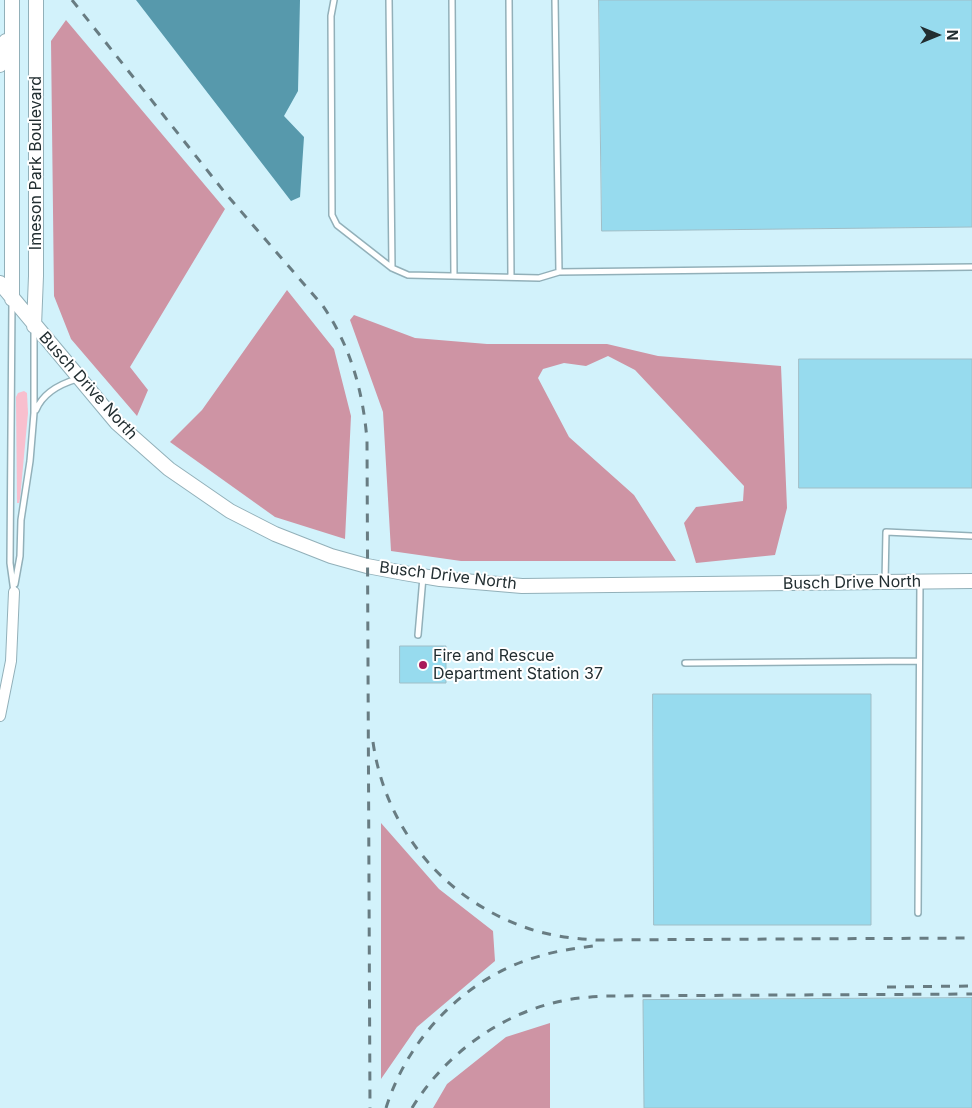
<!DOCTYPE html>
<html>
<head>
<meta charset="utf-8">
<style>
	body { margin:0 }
	#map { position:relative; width:972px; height:1108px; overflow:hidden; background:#d2f2fb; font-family:Inter,sans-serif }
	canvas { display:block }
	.north { position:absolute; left:912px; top:10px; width:50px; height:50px; -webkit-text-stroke:4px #fff; paint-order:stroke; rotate:90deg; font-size:14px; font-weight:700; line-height:20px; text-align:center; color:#222e31 }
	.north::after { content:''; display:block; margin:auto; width:18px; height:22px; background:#222e31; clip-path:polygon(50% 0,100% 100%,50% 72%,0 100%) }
</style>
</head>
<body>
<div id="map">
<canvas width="972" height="1108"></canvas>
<div class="north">N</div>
</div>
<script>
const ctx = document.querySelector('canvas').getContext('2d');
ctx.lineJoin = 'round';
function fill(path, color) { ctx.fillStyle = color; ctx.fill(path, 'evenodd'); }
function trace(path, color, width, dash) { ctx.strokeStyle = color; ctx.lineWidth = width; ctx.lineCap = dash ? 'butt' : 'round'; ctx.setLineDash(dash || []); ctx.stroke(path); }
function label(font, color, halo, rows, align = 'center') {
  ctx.font = font + ' Inter,sans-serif'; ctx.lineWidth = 4; ctx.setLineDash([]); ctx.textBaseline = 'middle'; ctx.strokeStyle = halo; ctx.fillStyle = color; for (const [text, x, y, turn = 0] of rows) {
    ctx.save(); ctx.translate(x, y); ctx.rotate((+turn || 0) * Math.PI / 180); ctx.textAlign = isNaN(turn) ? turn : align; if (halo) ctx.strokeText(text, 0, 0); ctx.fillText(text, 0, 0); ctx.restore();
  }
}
const green = new Path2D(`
	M24,391L27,393L28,413L20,499L19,503H17L16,397L18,393Z`);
const forest = new Path2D(`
	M66,20L225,209L130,367L148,390L137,416L71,339L54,296L51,41Z
	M287,290L334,349L351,416L345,539L275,517L170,442L202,410Z
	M354,315L415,338L487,344H607L658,356L781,366L787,508L775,555L696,563L684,523L696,507L743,501L744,486L635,370L608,356L586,366L564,363L543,369L538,378L569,437L634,495L676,561H461L391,551L383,412L350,320Z
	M381,823L439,889L493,931L495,961L417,1027L381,1079Z
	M550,1023V1108H433L447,1084L506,1037Z`);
const water = new Path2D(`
	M136,0H300L298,91L284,116L304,137L300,197L291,201Z`);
const building = new Path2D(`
	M599,0H972V227L602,231Z
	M799,359H972V488H799Z
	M400,646H446V683H400Z
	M653,694H871V925H654Z
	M972,998V1108H644L643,1000Z`);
const service = new Path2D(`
	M334,0L331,16L332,215L337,225L392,268L408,275L539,278L559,272
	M389,0L392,268
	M452,0L454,276
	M509,0L511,277
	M555,0L559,272L972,267
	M12,302L10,563L14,592
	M36,410C43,393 60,384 77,379
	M885,582L886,532L972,536
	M15,584L20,556L21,520L30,461L34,413V329
	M418,635L423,577
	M685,663L919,661
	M918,913L920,582`);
const minor = new Path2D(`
	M0,716L11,661L14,592`);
const tertiary = new Path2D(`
	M12,0V299
	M0,65L6,41
	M0,283L117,423L169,469L230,511L275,534L331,556L367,566L404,573L440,579L522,586L972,581
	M34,326L36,276V0`);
const rail = new Path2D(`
	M72,0L226,194L323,306C351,347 363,392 367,440L370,1108
	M373,742C386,834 451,907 540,932C559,937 578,939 597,940L972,938
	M887,987L972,986
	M386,1108C408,1037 467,976 540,956C559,950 580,948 600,945
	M412,1108C444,1056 497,1016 557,1002C573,998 590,997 606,996L972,994`);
const markers = [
	[423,665,5,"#a91a59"]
];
const streetNames = [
	["Imeson Park Boulevard",36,163,-90],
	["Busch Drive North",88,386,48],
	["Busch Drive North",448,576,7],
	["Busch Drive North",852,583,-1]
];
const poiNames = [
	["Fire and Rescue",433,656],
	["Department Station 37",433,674]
];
fill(green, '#f8bfce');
fill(forest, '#ce94a4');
fill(water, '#5799ac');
fill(building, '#97dbee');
trace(building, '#a0bec7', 1);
trace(service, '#92b0b9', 8);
trace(minor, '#92b0b9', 12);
trace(tertiary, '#92b0b9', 16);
trace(service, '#fff', 5);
trace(minor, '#fff', 10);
trace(tertiary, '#fff', 14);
trace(rail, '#687c82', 3, [9, 9]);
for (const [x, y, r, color] of markers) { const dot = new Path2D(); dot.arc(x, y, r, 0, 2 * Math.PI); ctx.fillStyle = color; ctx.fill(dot); trace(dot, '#fff', 2); }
label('16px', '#222e31', '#fff', streetNames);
label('16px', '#222e31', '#fff', poiNames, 'left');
</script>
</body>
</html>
